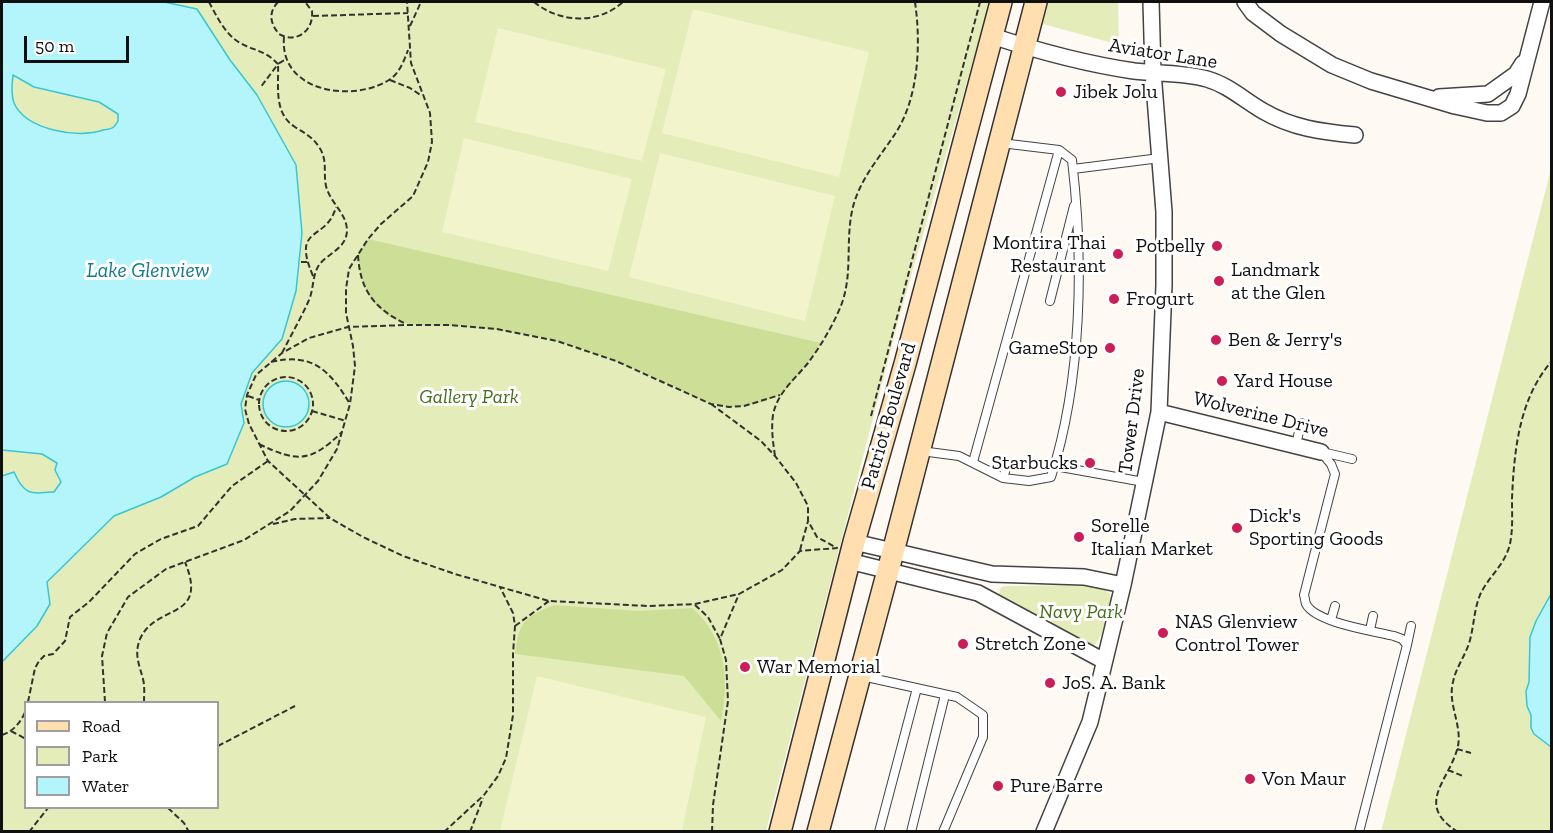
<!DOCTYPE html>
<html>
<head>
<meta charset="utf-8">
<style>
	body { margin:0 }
	#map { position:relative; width:1553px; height:833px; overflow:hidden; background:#fff9f4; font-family:"Zilla Slab",serif }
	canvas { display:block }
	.frame { position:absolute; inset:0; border:3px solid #101010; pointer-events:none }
	.legend { position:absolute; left:24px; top:701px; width:195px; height:108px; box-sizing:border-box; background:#fff; border:2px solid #9f9f9f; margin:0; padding:8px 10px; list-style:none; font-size:18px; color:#101010 }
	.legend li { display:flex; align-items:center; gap:12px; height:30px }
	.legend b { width:30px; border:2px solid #9f9f9f }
	.scale { position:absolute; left:24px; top:36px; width:105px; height:27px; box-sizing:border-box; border:3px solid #101010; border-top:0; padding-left:8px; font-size:18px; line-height:21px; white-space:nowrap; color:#101010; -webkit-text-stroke:4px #fff; paint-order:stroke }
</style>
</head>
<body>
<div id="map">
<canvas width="1553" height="833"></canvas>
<div class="frame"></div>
<ul class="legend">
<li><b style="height:8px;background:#ffdeaf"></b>Road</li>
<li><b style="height:16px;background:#e4edb9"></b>Park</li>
<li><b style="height:16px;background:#b4f5fb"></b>Water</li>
</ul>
<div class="scale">50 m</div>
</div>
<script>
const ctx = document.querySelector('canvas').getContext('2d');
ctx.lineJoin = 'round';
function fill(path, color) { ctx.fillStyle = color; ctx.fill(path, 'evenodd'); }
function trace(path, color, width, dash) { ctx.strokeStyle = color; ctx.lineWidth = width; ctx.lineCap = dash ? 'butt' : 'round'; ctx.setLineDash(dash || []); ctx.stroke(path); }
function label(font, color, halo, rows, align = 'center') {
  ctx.font = font + ' "Zilla Slab",serif'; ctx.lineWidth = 6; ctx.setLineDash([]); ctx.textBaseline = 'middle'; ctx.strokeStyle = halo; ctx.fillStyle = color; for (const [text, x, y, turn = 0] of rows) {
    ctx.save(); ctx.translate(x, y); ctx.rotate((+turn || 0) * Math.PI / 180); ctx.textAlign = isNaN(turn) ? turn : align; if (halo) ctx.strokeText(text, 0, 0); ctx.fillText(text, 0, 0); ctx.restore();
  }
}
const green = new Path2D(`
	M2,2H990L899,318L766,831L2,832ZM26,702H218V808H26Z
	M1041,2H1118L1119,43L1116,44L1043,24L1036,16Z
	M1551,169V831L1381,832Z
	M1091,585C1100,587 1112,591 1113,602C1113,611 1100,641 1093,647L998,596L1001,587L1005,586Z`);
const forest = new Path2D(`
	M368,239L821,343C813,355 790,390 778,396C769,400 754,405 743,406C714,411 688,392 662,381C628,366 592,350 556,341C525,333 493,329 461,326C437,324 412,329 390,317C369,304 359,279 358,255Z
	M554,605L638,611L692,608C725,636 730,680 721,721L684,676L515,654C519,622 524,617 554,605Z`);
const pitch = new Path2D(`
	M693,9L869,52L839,177L662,133Z
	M498,28L666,69L642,161L475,122Z
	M464,138L632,179L608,271L442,232Z
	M660,153L835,196L805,321L629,277Z
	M537,676L706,717L682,831H500Z`);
const water = new Path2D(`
	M2,2H164L197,9L230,60L257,95L296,165L302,233L296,291L282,339L252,373L241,404L244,423L227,464L195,477L161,497L114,516L47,582L50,604L37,626L2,662V476L14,472C24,495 30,494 54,492L61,482L55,470L57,463L42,454L2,450ZM13,75L34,87L99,102L118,114V121C116,124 115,127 112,128C109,130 106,129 103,130C78,139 26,130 14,103C11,95 12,83 13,75Z
	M263 404a23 23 0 1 1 46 0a23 23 0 1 1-46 0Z
	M1551,594V747L1534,734L1531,728V715L1527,706L1526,691L1529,682L1530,637L1536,621Z`);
const path = new Path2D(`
	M209,2C216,15 224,32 237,41C252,51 264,49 278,64L260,88
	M278,2C268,13 270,23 279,34C296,44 314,31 312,11L305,2
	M534,2C560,23 597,25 623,2
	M313,16L408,13
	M410,26L421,2
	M284,37C279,92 352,103 389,80C399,74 404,61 408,50
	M390,80L410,88L422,96
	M358,255C360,291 375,309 406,324
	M301,262H307
	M313,276C291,224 326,243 336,207
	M282,353C291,335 301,318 309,300C314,288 312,276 319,265C328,253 346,249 347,231C347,213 330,203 326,186C323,172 328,160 319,147C313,137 304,133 295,127C273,113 279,86 278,64L286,59
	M271,362C313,352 330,371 350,404
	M259 404a27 27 0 1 1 54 0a27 27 0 1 1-54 0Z
	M248,396L259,400
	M711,404L761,441L775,456L796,483L808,506V521L817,537L837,548L800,551L782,570L739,594L695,604L649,606L549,601L455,574L403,556L363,537L330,518L268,461L249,424L245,409L247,395L256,375L282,353L309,338L348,327L407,325H450L497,329L557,341L616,361L711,404L729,407L744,406L780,395
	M312,411L346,421
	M871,416L980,2
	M259,444C298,463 311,462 342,432
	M775,456C773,442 771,429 773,415C777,393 795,379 808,363C820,347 832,327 840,308C855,273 843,236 855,200C863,176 881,155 895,134C919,98 921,43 915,2
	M273,524L295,519L330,518
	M800,550L808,521
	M695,605L708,617L720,639
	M515,626L549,601
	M28,702L35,668L39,661L44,656L53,654L65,641L70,617L89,602L135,554L161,539L198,526L232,486L268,461
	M105,702L102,656L107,633L128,597L166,569L244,540L290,511L318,481L337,449L350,404L355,366L353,346L346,313V289L349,269L368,239L381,224L413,196L428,162L432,142L430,113L411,63L407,2
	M144,702C144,695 145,687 143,679C139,664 134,654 140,639C156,603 209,621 185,562
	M11,731L26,739
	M2,735C14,731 21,722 26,710
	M218,746L295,706
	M1457,749L1471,753
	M1448,770L1463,776
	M168,808L184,823L189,832
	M29,832L48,808
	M444,832L484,795L498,776L506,758L513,715V654L515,626L513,613L500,587
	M470,832L483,798
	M712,832L713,805L728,701L726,660L720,639L739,594
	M1458,832C1415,805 1447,783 1457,750C1464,727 1447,705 1453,682C1456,667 1466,655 1470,640C1474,625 1474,610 1480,595C1488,577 1505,565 1510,544C1513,529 1512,514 1512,499C1514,451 1519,398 1552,361`);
const service = new Path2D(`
	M1073,169L1160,158
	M1050,301L1074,206
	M1296,445L1301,423
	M921,451L959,456L1003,478L1029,481L1051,477C1082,380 1084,261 1072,160L1059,150L1001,143
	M1321,452L1331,464L1335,474L1304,595C1305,598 1305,601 1306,604C1316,623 1374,631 1394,636L1402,639L1407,645L1359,832
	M1322,452L1352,459
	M973,462L1059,150
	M1055,466L1144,482
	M1003,478L1008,462
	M1331,620L1335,606
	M1370,630L1373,616
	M1407,645L1411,626
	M862,676L957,697L983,715V737L943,832
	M879,832L917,688
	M911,832L945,695`);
const minor = new Path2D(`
	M1245,2L1253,13L1281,34L1332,65L1371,81L1455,106L1487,113H1501L1512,106L1518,94L1542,2
	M992,36C1038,51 1086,64 1134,71C1159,74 1184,72 1207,79C1228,85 1244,100 1263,111C1292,128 1322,132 1355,135
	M1439,97L1488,94L1516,74L1523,63
	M1159,412L1321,452
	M854,542L992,574L1084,577L1123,585
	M849,561L978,593L1104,661
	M1044,832L1090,722L1123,585L1159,412L1164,285V212L1153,72L1151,2`);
const secondary = new Path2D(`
	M780,832L854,542L905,364L1001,2
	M818,832L893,552L1036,2`);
const markers = [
	[1061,92,6,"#cc1d59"],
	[1217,246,6,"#cc1d59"],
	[1118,254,6,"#cc1d59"],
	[1219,281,6,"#cc1d59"],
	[1114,299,6,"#cc1d59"],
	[1216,340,6,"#cc1d59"],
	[1110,348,6,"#cc1d59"],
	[1222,381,6,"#cc1d59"],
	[1090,463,6,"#cc1d59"],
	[1237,528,6,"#cc1d59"],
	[1079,537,6,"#cc1d59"],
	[1163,633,6,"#cc1d59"],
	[963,644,6,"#cc1d59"],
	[745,667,6,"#cc1d59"],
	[1050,683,6,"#cc1d59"],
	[1250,779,6,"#cc1d59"],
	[998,786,6,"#cc1d59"]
];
const streetNames = [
	["Aviator Lane",1163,54,9],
	["Wolverine Drive",1261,415,14],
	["Patriot Boulevard",889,416,-74],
	["Tower Drive",1132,421,-83]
];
const poiNames = [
	["Jibek Jolu",1073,92],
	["Montira Thai",1106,243,"right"],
	["Restaurant",1106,266,"right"],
	["Potbelly",1205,246,"right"],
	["Landmark",1231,270],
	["at the Glen",1231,293],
	["Frogurt",1126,299],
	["Ben & Jerry's",1228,340],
	["GameStop",1098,348,"right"],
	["Yard House",1234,381],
	["Starbucks",1078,463,"right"],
	["Dick's",1249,516],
	["Sporting Goods",1249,539],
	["Sorelle",1091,526],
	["Italian Market",1091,549],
	["NAS Glenview",1175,622],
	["Control Tower",1175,645],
	["Stretch Zone",975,644],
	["War Memorial",757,667],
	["JoS. A. Bank",1062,683],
	["Von Maur",1262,779],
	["Pure Barre",1010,786]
];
const parkNames = [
	["Gallery Park",469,397],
	["Navy Park",1081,612]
];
const waterNames = [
	["Lake Glenview",148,271]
];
fill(green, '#e4edb9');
fill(forest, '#cddf97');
fill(pitch, '#f2f4cc');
fill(water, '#b4f5fb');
trace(water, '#36c6d7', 1.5);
trace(service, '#434343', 10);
trace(minor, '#434343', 18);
trace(secondary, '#323232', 24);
trace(path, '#323232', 2, [6, 3]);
trace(service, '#fff', 8);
trace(minor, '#fff', 15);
trace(secondary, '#ffdeaf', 21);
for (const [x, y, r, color] of markers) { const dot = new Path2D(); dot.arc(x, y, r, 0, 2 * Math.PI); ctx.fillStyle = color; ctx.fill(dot); trace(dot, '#fff', 2); }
label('20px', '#101010', '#fff', streetNames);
label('20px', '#101010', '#fff', poiNames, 'left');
label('italic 20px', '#456e1a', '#fff', parkNames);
label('italic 21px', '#0f7c8e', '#fff', waterNames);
</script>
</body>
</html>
